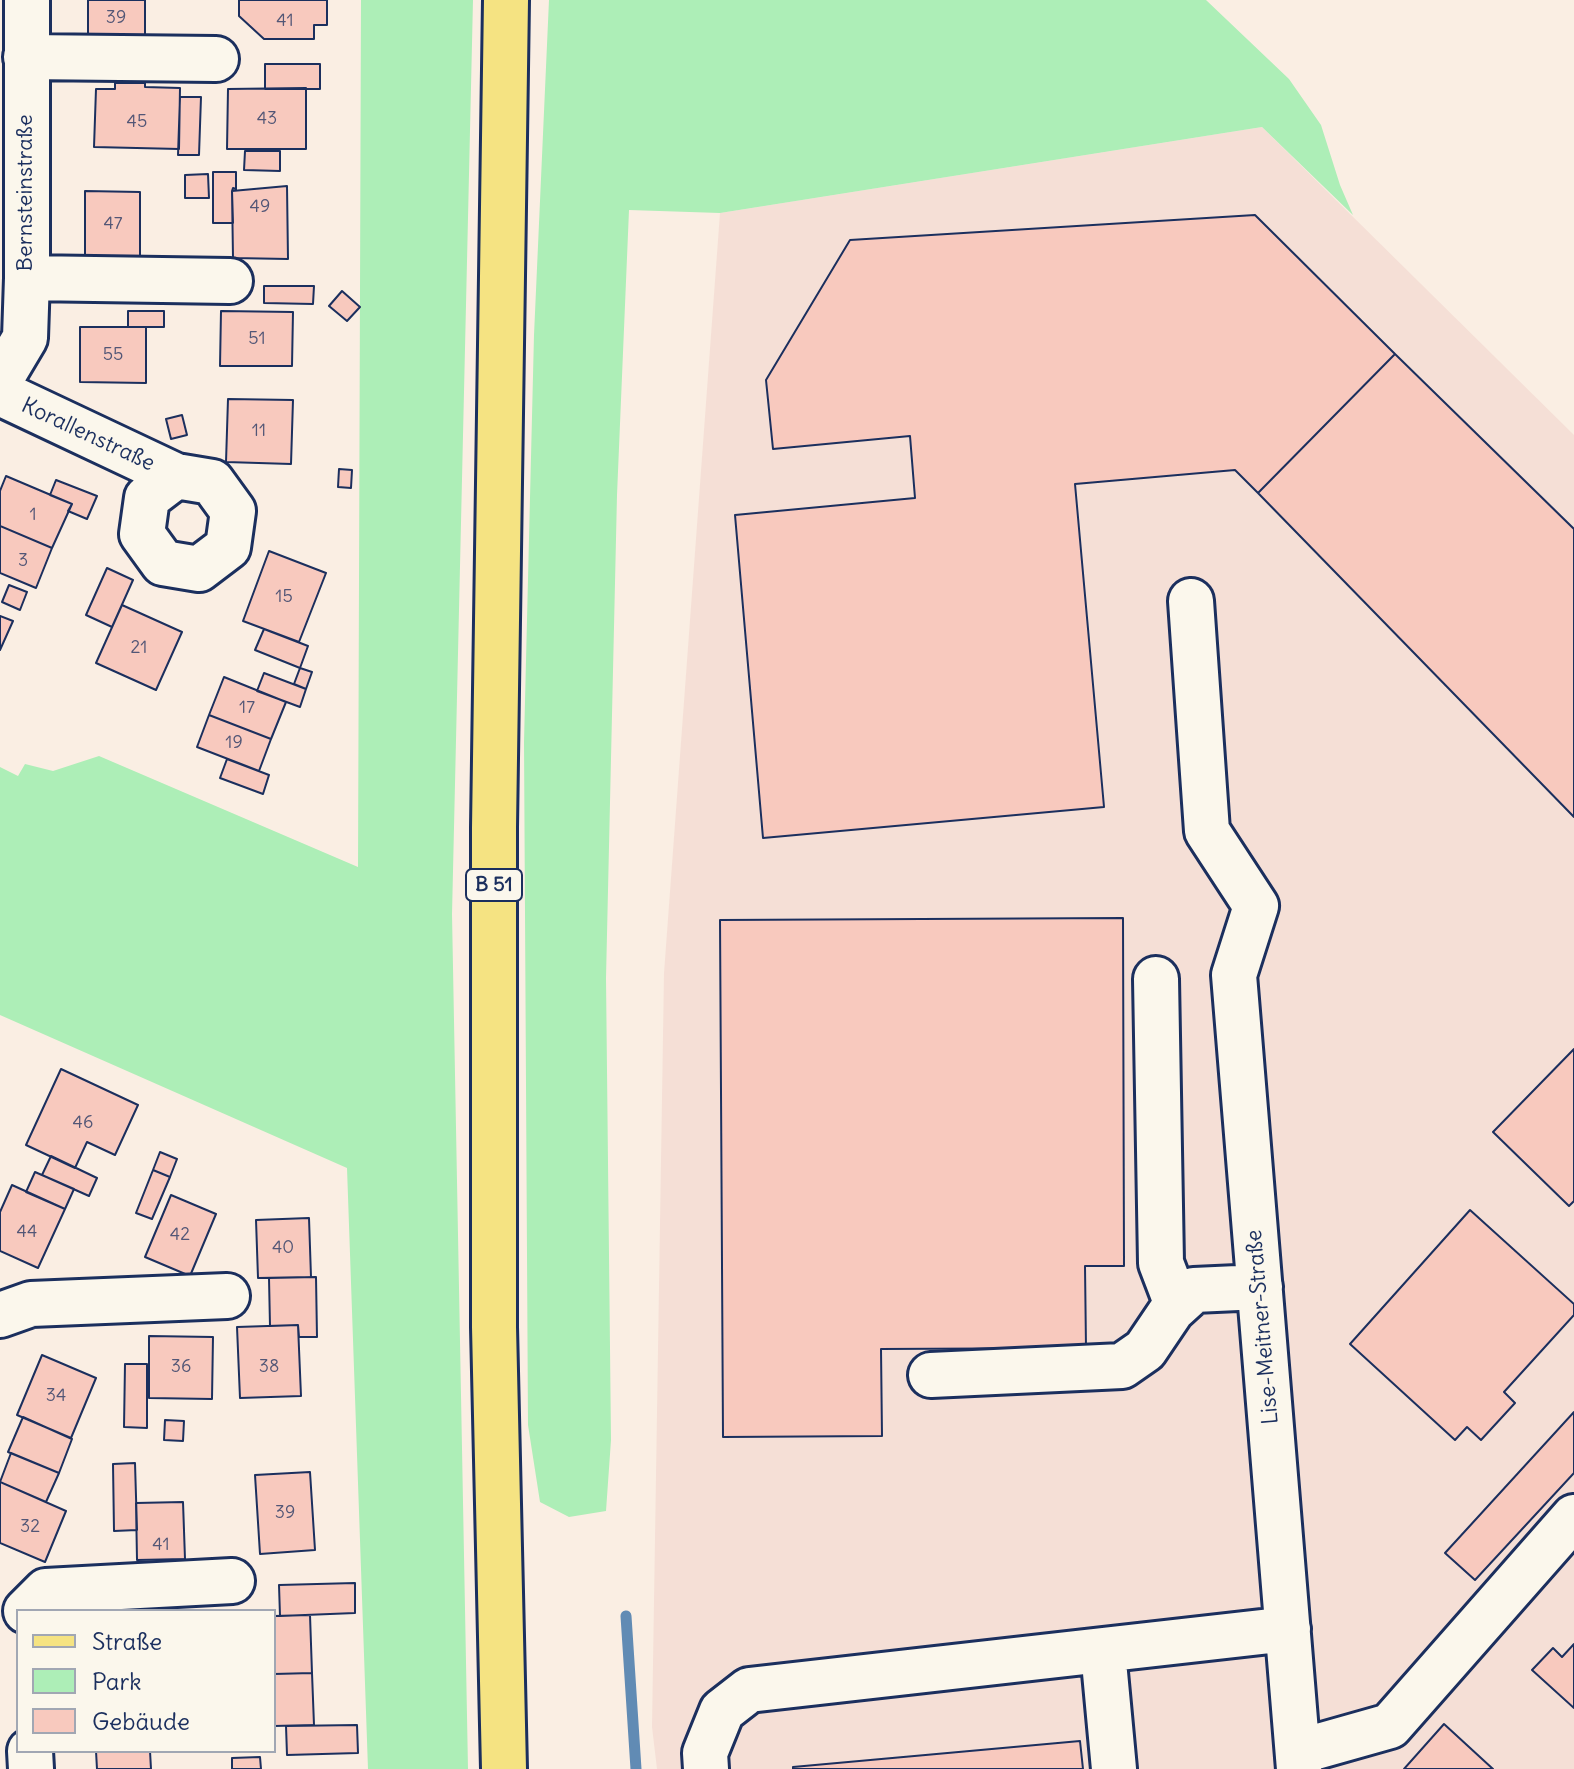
<!DOCTYPE html>
<html>
<head>
<meta charset="utf-8">
<style>
	body { margin:0 }
	#map { position:relative; width:1574px; height:1769px; overflow:hidden; background:#faeee3; font-family:Delius,sans-serif }
	canvas { display:block }
	.legend { position:absolute; left:16px; top:1609px; width:260px; height:144px; box-sizing:border-box; background:#fbf7ec; border:2px solid #a1a7b3; margin:0; padding:10px 14px; list-style:none; font-size:24px; color:#1b2f5e }
	.legend li { display:flex; align-items:center; gap:16px; height:40px }
	.legend b { width:40px; border:2px solid #a1a7b3 }
</style>
</head>
<body>
<div id="map">
<canvas width="1574" height="1769"></canvas>
<ul class="legend">
<li><b style="height:10px;background:#f5e382"></b>Straße</li>
<li><b style="height:22px;background:#adeeb7"></b>Park</li>
<li><b style="height:22px;background:#f8c9be"></b>Gebäude</li>
</ul>
</div>
<script>
const ctx = document.querySelector('canvas').getContext('2d');
ctx.lineJoin = 'round';
function fill(path, color) { ctx.fillStyle = color; ctx.fill(path, 'evenodd'); }
function trace(path, color, width, dash) { ctx.strokeStyle = color; ctx.lineWidth = width; ctx.lineCap = dash ? 'butt' : 'round'; ctx.setLineDash(dash || []); ctx.stroke(path); }
function label(font, color, halo, rows, align = 'center') {
  ctx.font = font + ' Delius,sans-serif'; ctx.lineWidth = 8; ctx.setLineDash([]); ctx.textBaseline = 'middle'; ctx.strokeStyle = halo; ctx.fillStyle = color; for (const [text, x, y, turn = 0] of rows) {
    ctx.save(); ctx.translate(x, y); ctx.rotate((+turn || 0) * Math.PI / 180); ctx.textAlign = isNaN(turn) ? turn : align; if (halo) ctx.strokeText(text, 0, 0); ctx.fillText(text, 0, 0); ctx.restore();
  }
}
const built = new Path2D(`
	M1262,127L1574,435V1769H657L652,1727L664,973L720,213Z`);
const green = new Path2D(`
	M361,0H473L452,914L468,1769H368L347,1168L0,1015V767L18,776L25,764L53,771L99,756L358,867Z
	M549,0H1206L1289,79L1321,125L1340,185L1353,215L1262,127L720,213L629,210L617,495L606,978L611,1440L606,1511L569,1517L540,1502L528,1425L524,742L534,335Z`);
const stream = new Path2D(`
	M626,1616L636,1769`);
const building = new Path2D(`
	M88,0H145V36H88Z
	M239,0H327V25H314V39H264L239,16Z
	M265,64H320V89H265Z
	M115,83H145V87L180,88L179,149L94,147L96,89H115Z
	M306,88V149H227L228,89Z
	M180,97H201L199,155H178Z
	M245,151H280V171L244,170Z
	M213,172H236V189L233,188L232,191L233,223H213Z
	M208,174L209,198H185V175Z
	M287,186L288,259L233,258L232,191Z
	M85,191L140,192V256H85Z
	M1255,215L1395,354L1258,493L1235,470L1075,484L1104,807L763,838L735,515L915,498L910,436L773,449L766,380L850,240Z
	M264,286H314L313,304L264,303Z
	M342,291L360,307L347,321L329,306Z
	M128,311H164V327H128Z
	M221,311L293,312L292,366H220Z
	M80,327H146V383L80,382Z
	M1395,354L1574,529V817L1258,493Z
	M228,399L293,400L291,464L226,462Z
	M182,415L187,435L171,439L166,419Z
	M339,469L352,470L351,488L338,487Z
	M6,476L72,504L52,548L0,526V491Z
	M56,480L97,496L87,519L68,511L72,504L50,495Z
	M0,526L52,548L36,588L0,573Z
	M269,551L326,573L299,642L243,621Z
	M107,568L133,580L112,627L86,615Z
	M9,585L27,592L20,610L2,602Z
	M122,605L182,632L156,690L96,663Z
	M0,616L13,621L0,650Z
	M264,629L308,646L300,668L255,650Z
	M300,668L312,672L306,689L294,684Z
	M264,673L306,689L300,707L257,691Z
	M224,677L286,702L271,739L209,715Z
	M209,715L271,739L259,771L197,747Z
	M227,759L269,775L263,794L220,778Z
	M1123,918L1124,1266H1085L1086,1348L881,1349L882,1436L723,1437L720,920Z
	M1574,1049V1201L1569,1206L1493,1132Z
	M61,1069L138,1105L115,1155L87,1142L75,1168L26,1145Z
	M160,1152L177,1159L170,1177L153,1170Z
	M51,1156L97,1178L89,1196L42,1175Z
	M153,1170L170,1177L152,1219L136,1213Z
	M35,1172L74,1189L65,1209L26,1192Z
	M12,1185L65,1209L38,1268L0,1251V1212Z
	M171,1195L216,1214L190,1276L145,1257Z
	M1470,1210L1574,1304V1315L1504,1392L1515,1403L1481,1440L1467,1427L1455,1440L1350,1344Z
	M309,1218L311,1277L258,1278L256,1220Z
	M316,1277L317,1337H299L298,1325L270,1326L269,1278Z
	M298,1325L301,1396L240,1398L237,1327Z
	M149,1336L213,1337L212,1399L149,1398Z
	M42,1355L96,1378L71,1438L17,1415Z
	M125,1364H147V1428L124,1427Z
	M1574,1412V1473L1475,1580L1445,1553Z
	M23,1417L72,1439L59,1473L8,1452Z
	M165,1420L184,1421L183,1441L164,1440Z
	M11,1453L59,1473L46,1502L0,1482Z
	M135,1463L137,1530L114,1531L113,1464Z
	M310,1472L315,1550L260,1554L255,1475Z
	M0,1482L66,1511L45,1562L0,1543Z
	M183,1502L185,1559L137,1560L136,1503Z
	M355,1583V1613L280,1616L279,1585Z
	M310,1615L312,1673L274,1674V1616Z
	M1574,1644V1708L1532,1670L1553,1648L1562,1657Z
	M312,1673L314,1725L274,1726V1674Z
	M1444,1724L1493,1769H1404Z
	M357,1725L358,1753L287,1755L286,1726Z
	M1080,1741L1083,1769H793V1767Z
	M96,1751H150L151,1769H97Z
	M260,1757L261,1769H232V1758Z`);
const minor = new Path2D(`
	M26,57L216,59
	M27,278L230,281
	M0,380L25,338L27,278V0
	M0,393L176,476L212,482L233,511L228,547L199,569L163,563L142,534L147,498L176,476
	M1191,601L1207,831L1256,906L1234,975L1299,1769
	M1156,979L1161,1263L1177,1305
	M0,1315L31,1304L227,1296
	M931,1375L1122,1366L1145,1350L1172,1310L1194,1290L1260,1287
	M26,1611L46,1591L232,1581
	M1103,1651L1114,1769
	M30,1751L31,1769
	M1298,1752L1390,1726L1574,1517
	M706,1769L705,1753L722,1711L749,1690L1288,1629`);
const major = new Path2D(`
	M504,1769L494,1327V827L506,0`);
const numberNames = [
	["39",116,18],
	["41",285,21],
	["43",267,119],
	["45",137,122],
	["49",260,207],
	["47",113,224],
	["51",257,339],
	["55",113,355],
	["11",259,431],
	["1",33,515],
	["3",23,561],
	["15",284,597],
	["21",139,648],
	["17",247,708],
	["19",234,743],
	["46",83,1123],
	["44",27,1232],
	["42",180,1235],
	["40",283,1248],
	["36",181,1367],
	["38",269,1367],
	["34",56,1396],
	["39",285,1513],
	["32",30,1527],
	["41",161,1545]
];
const shields = [
	[494,885,56]
];
const shieldNames = [
	["B 51",494,885]
];
const streetNames = [
	["Bernsteinstraße",26,193,-90],
	["Korallenstraße",88,435,25],
	["Lise-Meitner-Straße",1263,1327,-95]
];
fill(built, '#f5dfd6');
fill(green, '#adeeb7');
trace(stream, '#618bb4', 11);
fill(building, '#f8c9be');
trace(building, '#1b2f5e', 2);
trace(minor, '#1b2f5e', 50);
trace(major, '#1b2f5e', 50);
trace(minor, '#fbf7ec', 44);
trace(major, '#f5e382', 44);
label('18px', '#525676', null, numberNames);
for (const [x, y, w] of shields) { const box = new Path2D(); box.roundRect(x - w / 2, y - 16, w, 32, 6); ctx.fillStyle = '#fbf7ec'; ctx.fill(box); trace(box, '#1b2f5e', 2); }
label('bold 20px', '#1b2f5e', null, shieldNames);
label('22px', '#1b2f5e', '#fbf7ec', streetNames);
</script>
</body>
</html>
